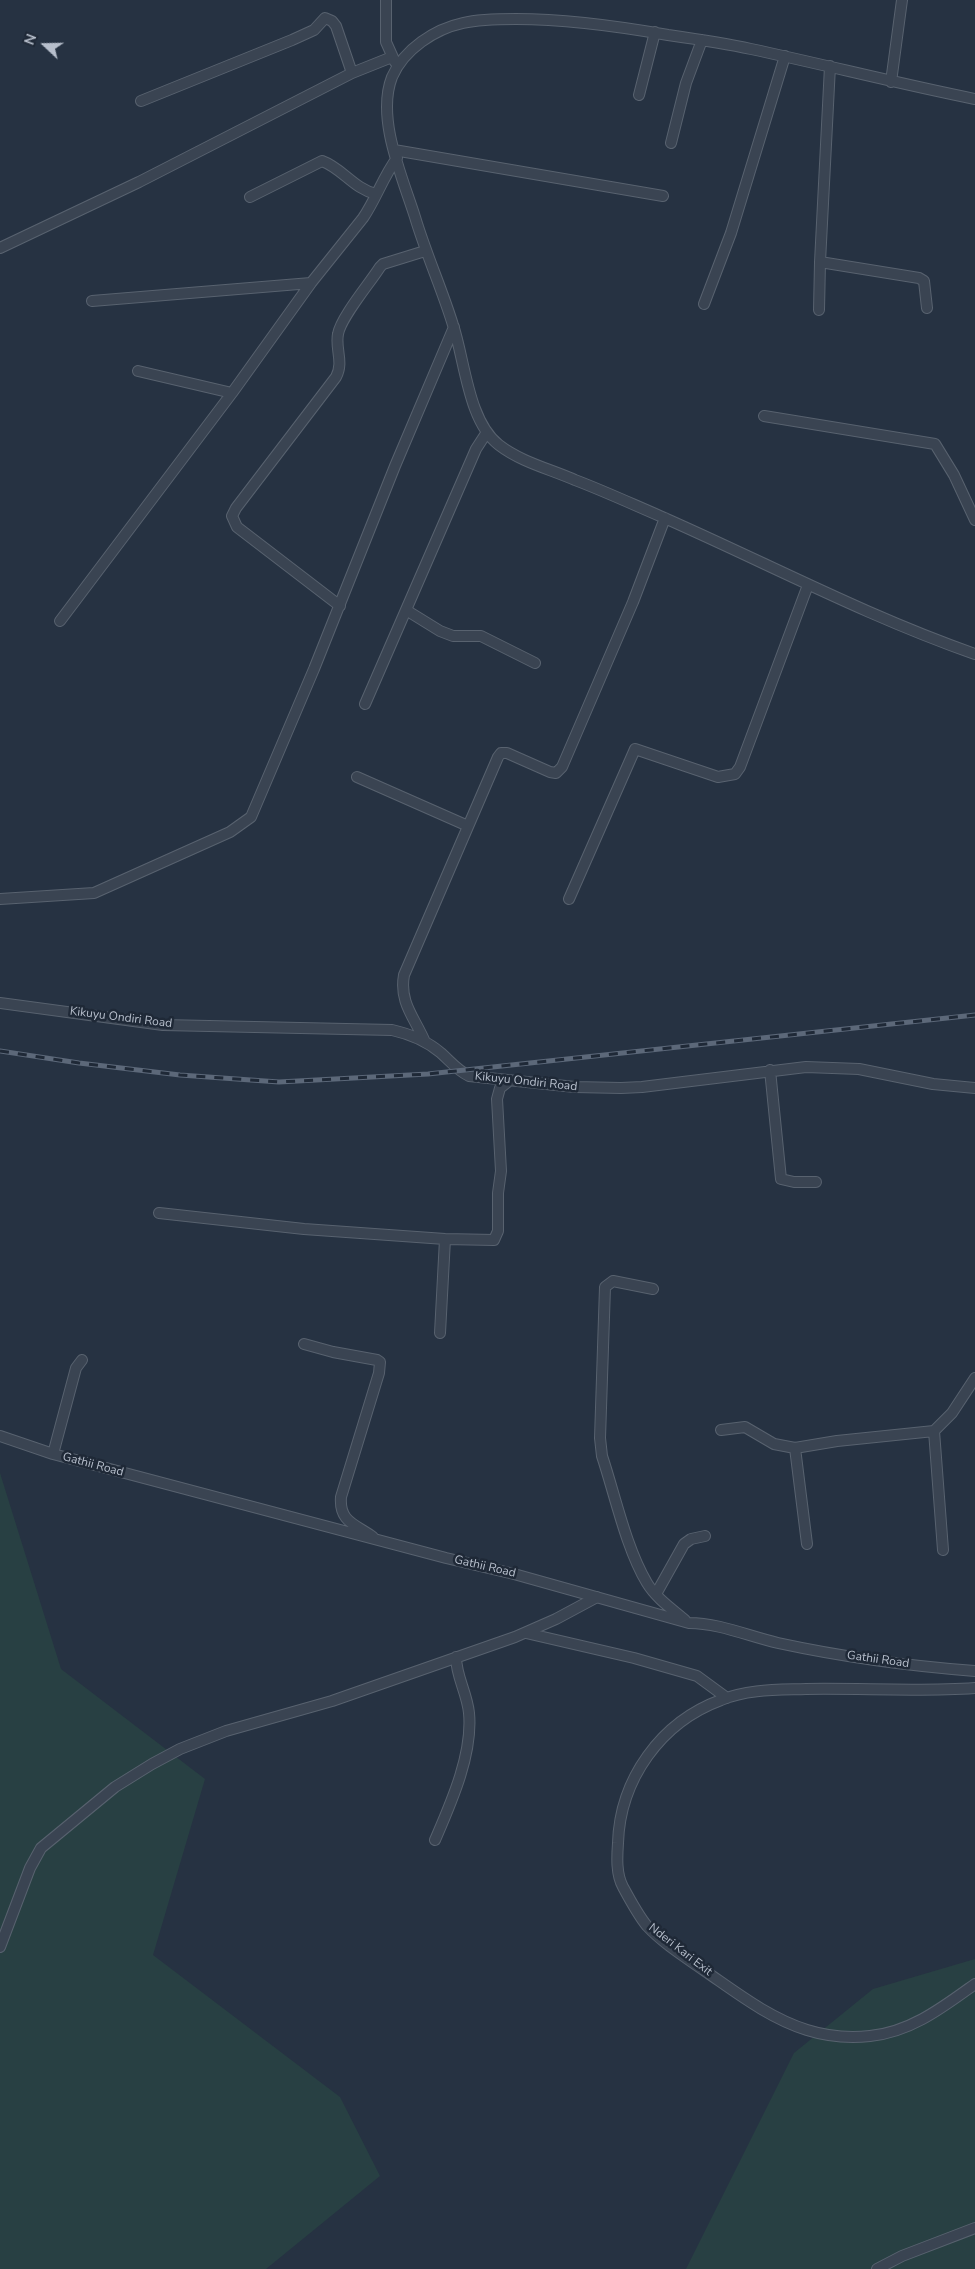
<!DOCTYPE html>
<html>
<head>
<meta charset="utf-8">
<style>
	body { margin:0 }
	#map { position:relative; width:975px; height:2269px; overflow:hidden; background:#263242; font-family:"Nunito Sans",sans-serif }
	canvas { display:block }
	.north { position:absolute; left:20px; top:20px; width:50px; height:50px; -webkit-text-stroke:4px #1f2937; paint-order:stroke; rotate:291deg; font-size:14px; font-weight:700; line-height:20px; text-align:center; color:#b7bfcc }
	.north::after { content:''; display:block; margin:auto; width:18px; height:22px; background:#b7bfcc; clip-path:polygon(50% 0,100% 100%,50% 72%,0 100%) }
</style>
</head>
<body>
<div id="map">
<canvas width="975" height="2269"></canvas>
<div class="north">N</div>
</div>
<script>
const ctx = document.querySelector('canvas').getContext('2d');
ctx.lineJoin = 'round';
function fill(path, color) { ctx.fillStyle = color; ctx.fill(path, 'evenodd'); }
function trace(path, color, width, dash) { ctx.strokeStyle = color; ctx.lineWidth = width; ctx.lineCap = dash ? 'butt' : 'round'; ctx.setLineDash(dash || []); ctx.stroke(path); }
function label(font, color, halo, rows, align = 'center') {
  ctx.font = font + ' "Nunito Sans",sans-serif'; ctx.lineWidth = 5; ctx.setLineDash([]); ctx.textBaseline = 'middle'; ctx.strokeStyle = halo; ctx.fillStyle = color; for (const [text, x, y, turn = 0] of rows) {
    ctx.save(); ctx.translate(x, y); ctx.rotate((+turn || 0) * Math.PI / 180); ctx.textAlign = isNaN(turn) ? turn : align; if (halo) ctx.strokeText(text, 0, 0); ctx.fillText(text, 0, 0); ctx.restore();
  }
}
const green = new Path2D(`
	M0,1473L61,1669L205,1779L153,1955L340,2097L380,2176L266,2269H0Z
	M975,1959V2269H686L794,2053L873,1989Z`);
const street = new Path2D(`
	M386,0V42L395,62
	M830,66L820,262L919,278L924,281L927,308
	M891,82L902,0
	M639,95L655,32
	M975,99C900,84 826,65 751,49C724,43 696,39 668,35C617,26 568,19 516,19C499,19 480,19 463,23C435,29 404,49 392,77C376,118 402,176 415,217C426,254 442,289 453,325C465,361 468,421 499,445C521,462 550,469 575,480C604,491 632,504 660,516C765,562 866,616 975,654
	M141,101L292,40L314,30L325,18L332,21L336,26L352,73
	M671,143L686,83L702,40
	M394,150L663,196
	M250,197L322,161C342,168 354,189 376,194
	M0,248L139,182L352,73L392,57
	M92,301L311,283
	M704,304L731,233L785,56
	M819,310L820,262
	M138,371L232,393
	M764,416L935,444L954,475L975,520
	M340,606L237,527L232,516L236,508L336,377C344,362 335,349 338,334C341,317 370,283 380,267L383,264L425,251
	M406,610L440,631L453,636H481L535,663
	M60,621L232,393L311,283L363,218C376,199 383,177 397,158
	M365,704L476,449L487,432
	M357,777L468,826
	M0,899L94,893L230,832L251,817L314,669L395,466L454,327
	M569,899L635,749L718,777L735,774L740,767L808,585
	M0,1003L163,1025L392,1030C410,1034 427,1041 441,1053C451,1062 457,1070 469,1076L575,1087L621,1088L642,1087L806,1067L859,1069L933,1084L975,1088
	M425,1042C415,1018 399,1003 404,975L498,757L501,753H507L550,772L556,773L562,767L633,602L665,518
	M770,1070L781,1179L794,1182H816
	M159,1213L304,1229L445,1239L494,1240L498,1231V1193L501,1171L497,1099L500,1088L509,1081
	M653,1289L613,1281L605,1287L600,1438L602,1456C615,1495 626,1548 647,1583C656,1598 672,1609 685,1620
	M440,1333L445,1239
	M304,1344L333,1352L377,1360L380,1362L379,1373L341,1497C339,1522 355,1524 373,1537
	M721,1430L745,1427L774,1444L795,1448L837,1441L934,1431L952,1413L975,1378
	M934,1431L943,1550
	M0,1436L53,1454L446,1558L514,1574L689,1623C719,1623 748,1636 778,1643C843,1657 909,1666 975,1671
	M795,1448L807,1544
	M53,1454L76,1368L82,1360
	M656,1594L684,1544L691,1539L705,1536
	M526,1633L634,1658L697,1676L727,1698
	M975,1688C919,1692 862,1688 806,1689C777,1690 748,1689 721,1700C661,1722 620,1779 618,1843C617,1857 616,1874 623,1887C630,1900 638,1915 647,1926C664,1944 685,1957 705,1971C737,1993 769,2018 807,2030C826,2036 850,2038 870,2036C911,2032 943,2007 975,1984
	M435,1840C451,1803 473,1754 469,1713C467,1693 456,1676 456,1657
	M0,1947L30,1868L41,1848L115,1787L152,1764L180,1749L226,1731L332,1701L515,1637L556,1619L597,1597
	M877,2269L902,2256L975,2228`);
const rail = new Path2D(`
	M0,1051L79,1063L180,1075L279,1082L428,1074L975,1015`);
const streetNames = [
	["Kikuyu Ondiri Road",121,1018,7],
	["Kikuyu Ondiri Road",526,1082,6],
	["Gathii Road",93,1465,15],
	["Gathii Road",485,1567,13],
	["Gathii Road",878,1660,8],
	["Nderi Kari Exit",680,1950,38]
];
fill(green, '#284043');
trace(street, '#58626f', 12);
trace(street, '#3a4452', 10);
trace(rail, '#5c6879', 5);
trace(rail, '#1f2937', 3, [9]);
label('12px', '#b7bfcc', '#1f2937', streetNames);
</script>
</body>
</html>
